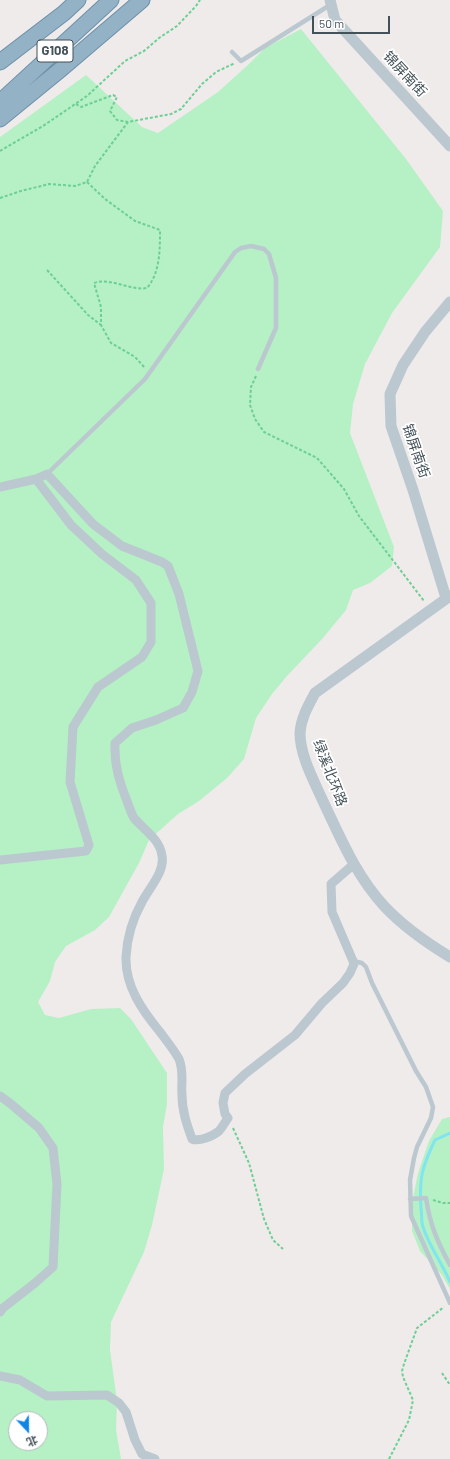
<!DOCTYPE html>
<html>
<head>
<meta charset="utf-8">
<style>
	body { margin:0 }
	#map { position:relative; width:450px; height:1459px; overflow:hidden; background:#efebeb; font-family:Barlow,"Noto Sans SC",sans-serif }
	canvas { display:block }
	.north { position:absolute; left:8px; top:1411px; width:40px; height:40px; box-sizing:border-box; background:#fff; border:1px solid #b4b9bd; border-radius:50%; rotate:158deg; font-size:11px; font-weight:700; line-height:16px; text-align:center; color:#435159 }
	.north::after { content:''; display:block; margin:auto; width:14px; height:18px; background:#1085e4; clip-path:polygon(50% 0,100% 100%,50% 72%,0 100%) }
	.scale { position:absolute; left:312px; top:16px; width:78px; height:18px; box-sizing:border-box; border:2px solid #435159; border-top:0; padding-left:5px; font-size:12px; line-height:14px; white-space:nowrap; color:#435159; -webkit-text-stroke:3px #fff; paint-order:stroke }
</style>
</head>
<body>
<div id="map">
<canvas width="450" height="1459"></canvas>
<div class="north">北</div>
<div class="scale">50 m</div>
</div>
<script>
const ctx = document.querySelector('canvas').getContext('2d');
ctx.lineJoin = 'round';
function fill(path, color) { ctx.fillStyle = color; ctx.fill(path, 'evenodd'); }
function trace(path, color, width, dash) { ctx.strokeStyle = color; ctx.lineWidth = width; ctx.lineCap = dash ? 'butt' : 'round'; ctx.setLineDash(dash || []); ctx.stroke(path); }
function label(font, color, halo, rows, align = 'center') {
  ctx.font = font + ' Barlow,"Noto Sans SC",sans-serif'; ctx.lineWidth = 3.5; ctx.setLineDash([]); ctx.textBaseline = 'middle'; ctx.strokeStyle = halo; ctx.fillStyle = color; for (const [text, x, y, turn = 0] of rows) {
    ctx.save(); ctx.translate(x, y); ctx.rotate((+turn || 0) * Math.PI / 180); ctx.textAlign = isNaN(turn) ? turn : align; if (halo) ctx.strokeText(text, 0, 0); ctx.fillText(text, 0, 0); ctx.restore();
  }
}
const green = new Path2D(`
	M301,29L406,159L443,211L440,247L392,313L365,364L353,404L350,433L394,547L392,566L370,583L353,590L346,610L323,638L287,676L272,694L256,718L244,759L227,778L199,801L178,814L149,840L139,863L109,917L95,930L66,946L55,962L50,981L38,1002L45,1015L59,1018L91,1009L120,1008L131,1019L167,1073V1104L163,1127L164,1169L152,1225L144,1252L111,1322L110,1350L117,1401L116,1430L121,1459H0V137L86,75L142,127L158,133L218,92L249,64L265,48ZM16,1419H40V1443H16Z
	M450,1117V1289L442,1275L420,1251L412,1231V1203L418,1173L429,1141L442,1119Z`);
const stream = new Path2D(`
	M450,1133L435,1140C422,1167 419,1178 421,1208C422,1214 421,1221 423,1227C429,1246 442,1263 450,1282`);
const path = new Path2D(`
	M76,104L81,107L113,95L117,97L110,111L117,120L128,122L171,114L181,109L202,84L216,72L235,63
	M0,151L43,126L87,96L125,61L144,51L159,38L177,26L196,6L200,0
	M87,182L105,199L135,221L160,230C160,250 160,273 147,288C129,291 111,277 94,283L101,307V325L111,343L135,357L145,368
	M0,198L21,191L49,184L75,186L87,182L95,166L128,122
	M47,270L88,315L101,325
	M256,376L251,387L250,405L255,419L264,432L317,458L344,489L359,516L424,601
	M233,1128L249,1163L264,1219L273,1240L283,1249
	M433,1200L443,1203H450
	M442,1373L450,1385
	M389,1459L409,1420L413,1400L403,1377L402,1371L404,1364L417,1328L444,1307`);
const service = new Path2D(`
	M232,52L241,61L330,5
	M47,474L145,379L235,252L241,248L251,246L264,249L269,254L276,278V328L258,369
	M353,961L362,963L366,967L372,983L416,1071L426,1087L433,1107L431,1118L417,1147L414,1158L410,1180L411,1216L450,1303
	M410,1199L426,1198C430,1225 437,1241 450,1265`);
const minor = new Path2D(`
	M0,487L36,479L47,474L93,524L122,546L162,562L168,566L179,594L198,671L192,692L183,708L156,720L132,728L115,743C114,764 119,781 127,801C129,807 131,813 134,818C144,830 160,839 162,856C165,872 149,888 142,902C133,918 127,938 126,957C125,986 142,1010 160,1032C166,1040 174,1050 179,1059C184,1071 181,1084 182,1095C182,1111 187,1125 192,1139C199,1142 213,1136 219,1131C222,1128 225,1122 228,1118L225,1114L223,1103L225,1093L245,1074L295,1035L322,1003L343,983L350,973L354,964L353,961L332,912L331,884L354,864
	M0,860L86,851L89,845L70,782L73,727L98,687L142,657L151,642V603L136,580L102,554L71,525L36,479
	M0,1096L11,1104L39,1128L53,1148L57,1184L53,1267L35,1283L3,1308L0,1312
	M0,1376L20,1380L47,1396L107,1395L119,1403L126,1412L135,1440L142,1454L155,1459`);
const tertiary = new Path2D(`
	M330,0L335,20L450,146
	M450,596L315,693C308,706 301,718 300,733C300,755 313,779 322,799C340,837 356,876 385,907C404,927 427,943 450,957
	M446,598L413,490L391,426L390,394L403,365L425,332L450,302`);
const trunk = new Path2D(`
	M0,62L64,13L78,0
	M0,102L111,0
	M0,119L60,70L142,0`);
const shields = [
	[55,51,36]
];
const shieldNames = [
	["G108",55,51]
];
const streetNames = [
	["锦屏南街",405,74,47],
	["锦屏南街",416,451,71],
	["绿溪北环路",330,773,69]
];
fill(green, '#b6f0c5');
trace(stream, '#80e5ef', 3);
trace(trunk, '#6b90a9', 17);
trace(path, '#6ccf93', 2, [3, 2]);
trace(service, '#bbc8cf', 4.5);
trace(minor, '#bbc8cf', 9);
trace(tertiary, '#bbc8cf', 11);
trace(trunk, '#94b2c6', 15);
for (const [x, y, w] of shields) { const box = new Path2D(); box.roundRect(x - w / 2, y - 11, w, 22, 3); ctx.fillStyle = '#fff'; ctx.fill(box); trace(box, '#435159', 1); }
label('bold 13px', '#435159', null, shieldNames);
label('14px', '#435159', '#fff', streetNames);
</script>
</body>
</html>
